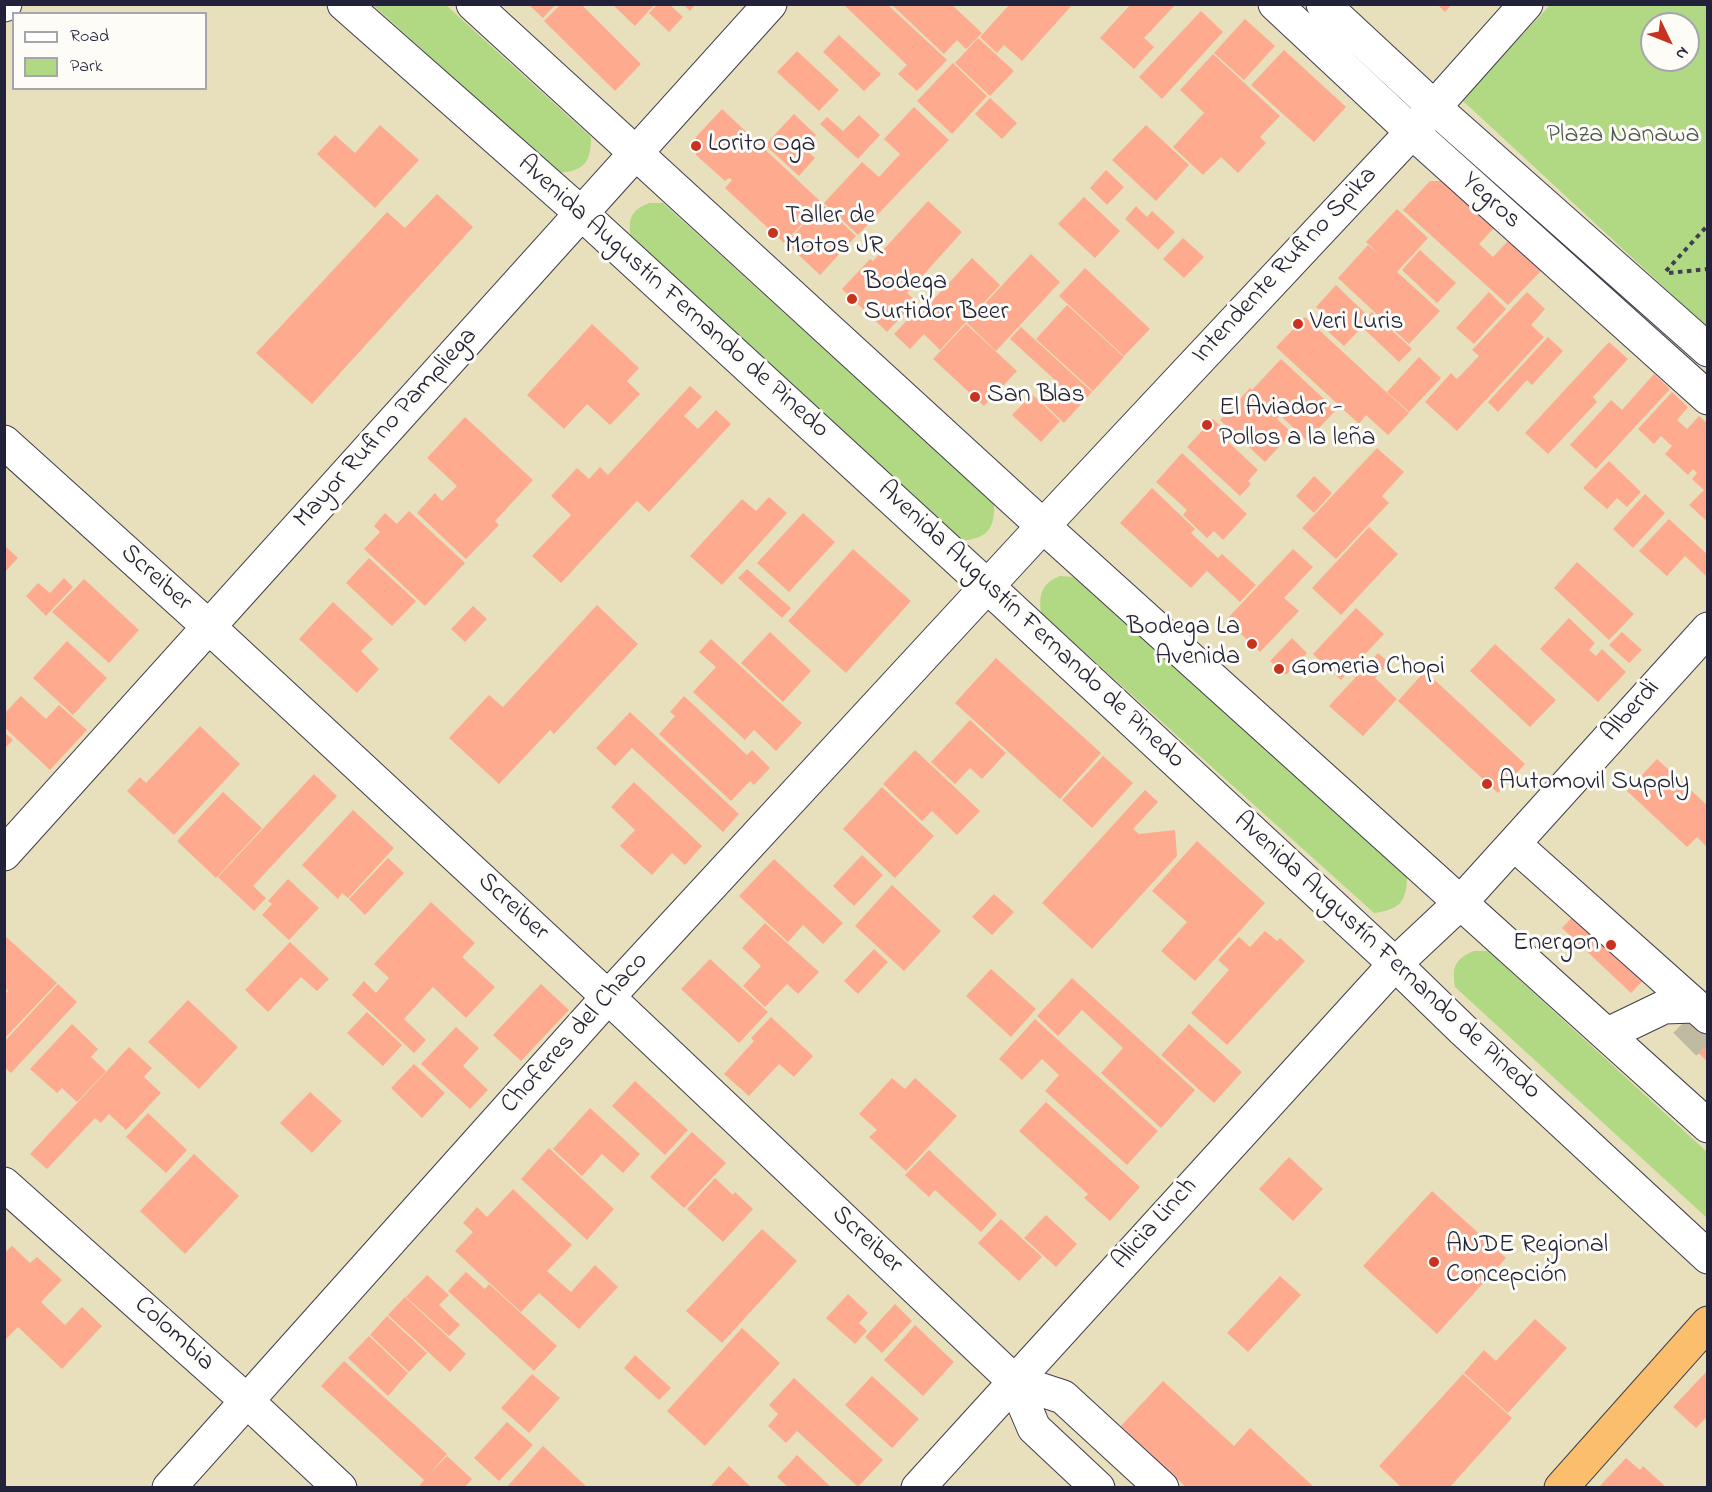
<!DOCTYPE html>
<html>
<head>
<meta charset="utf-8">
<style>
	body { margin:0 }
	#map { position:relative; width:1712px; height:1492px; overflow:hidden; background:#e8e0bc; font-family:"Indie Flower",sans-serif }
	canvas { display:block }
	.frame { position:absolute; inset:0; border:6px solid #22223b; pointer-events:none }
	.legend { position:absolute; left:12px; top:12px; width:195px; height:78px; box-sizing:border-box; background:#fdfcf7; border:2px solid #a5a5ac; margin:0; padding:8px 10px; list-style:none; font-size:18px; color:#22223b }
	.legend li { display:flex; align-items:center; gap:12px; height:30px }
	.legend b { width:30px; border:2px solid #a5a5ac }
	.north { position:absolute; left:1640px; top:12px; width:60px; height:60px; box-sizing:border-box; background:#fdfcf7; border:2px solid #a5a5ac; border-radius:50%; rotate:133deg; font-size:16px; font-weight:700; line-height:24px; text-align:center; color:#22223b }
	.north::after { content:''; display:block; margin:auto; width:21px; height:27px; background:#c8321e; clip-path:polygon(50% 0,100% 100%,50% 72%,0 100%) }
</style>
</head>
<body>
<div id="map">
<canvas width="1712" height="1492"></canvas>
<div class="frame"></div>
<ul class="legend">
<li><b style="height:8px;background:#fff"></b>Road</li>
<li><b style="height:16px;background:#b1d882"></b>Park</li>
</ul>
<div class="north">N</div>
</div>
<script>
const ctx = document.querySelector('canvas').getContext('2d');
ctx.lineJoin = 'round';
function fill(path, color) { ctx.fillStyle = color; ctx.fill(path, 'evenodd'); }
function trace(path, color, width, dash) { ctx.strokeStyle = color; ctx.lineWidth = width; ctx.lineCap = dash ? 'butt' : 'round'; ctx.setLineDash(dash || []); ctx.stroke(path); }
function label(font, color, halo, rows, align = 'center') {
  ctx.font = font + ' "Indie Flower",sans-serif'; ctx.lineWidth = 6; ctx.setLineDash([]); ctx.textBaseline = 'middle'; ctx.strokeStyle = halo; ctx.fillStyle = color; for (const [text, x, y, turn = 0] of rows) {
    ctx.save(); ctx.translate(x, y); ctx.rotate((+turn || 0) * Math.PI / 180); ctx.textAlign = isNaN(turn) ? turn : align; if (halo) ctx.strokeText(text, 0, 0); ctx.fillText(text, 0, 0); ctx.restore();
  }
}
const green = new Path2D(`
	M1551,4L1707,5V327L1462,100ZM1652,24H1688V60H1652Z
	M373,5H446L591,137C591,163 584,171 558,173Z
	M649,203H663L994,504C995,531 986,538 961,541L631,239C628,219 630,211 649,203Z
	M1060,576L1073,577L1080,582L1407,876C1407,902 1399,910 1374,913L1041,613C1039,594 1041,584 1060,576Z
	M1474,951H1488L1707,1152V1218L1455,987C1452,968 1454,959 1474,951Z`);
const building = new Path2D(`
	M528,4H556L543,18Z
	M561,4H581L641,64L615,91L544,21Z
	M612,4H655L635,26Z
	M658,4H669L683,17L669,32L649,13Z
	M683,4H696L690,11Z
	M843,4H887L947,60L917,91L898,74L907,65Z
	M891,4H951L982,33L966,49L957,40L944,54Z
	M1010,4H1073L1022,61L1004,45L997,53L980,37Z
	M1131,4H1176L1144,38L1154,47L1134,69L1100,38Z
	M1437,4H1452L1445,12Z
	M1201,11L1223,32L1162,99L1139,77Z
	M1245,19L1275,46L1244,80L1214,53Z
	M839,35L881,74L864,91L823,52Z
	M978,38L1014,71L990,96L955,63Z
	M1284,50L1346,107L1314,142L1251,85Z
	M797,51L839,90L819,111L777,72Z
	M1213,54L1280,116L1260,137L1266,143L1238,173L1221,157L1203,175L1173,147L1204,113L1214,122L1180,90Z
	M953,63L987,96L952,134L917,101Z
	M990,98L1017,123L1002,139L975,114Z
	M914,107L949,140L858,235L824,203L862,162L879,177L900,154L884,139Z
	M722,109L822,203L784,243L725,188L732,180L729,178L725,181L696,155V137Z
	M794,114L816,135L804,148L815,158L799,176L765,145Z
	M859,115L880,135L858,159L820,124L827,117L843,131Z
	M380,125L419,160L375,208L317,154L335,135L355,153Z
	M1146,125L1189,165L1156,201L1112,160Z
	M1106,170L1124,187L1107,205L1090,188Z
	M1430,181H1443L1494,228L1479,244L1493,257L1508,241L1541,271L1508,305L1403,210Z
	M437,194L473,227L312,404L256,353L387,212L405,228Z
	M1084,197L1120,231L1095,258L1058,224Z
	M928,201L962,232L907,293L916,301L887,332L842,289L870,259L873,261Z
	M822,204L856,236L820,275L786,243Z
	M1136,206L1147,217L1152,211L1175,232L1158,250L1125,219Z
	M1397,209L1428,238L1397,272L1440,311L1409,344L1338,278L1368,245L1380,255L1366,242Z
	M1183,238L1204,257L1184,278L1163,259Z
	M1420,250L1456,283L1437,303L1402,270Z
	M1031,254L1060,282L996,351L967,323Z
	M972,258L1000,285L940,350L924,334L910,349L894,334L913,314L917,317Z
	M1085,268L1150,329L1124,356L1059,296Z
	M1336,285L1368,316L1372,312L1412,349L1399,362L1362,327L1344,346L1320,324L1327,317L1316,307Z
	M1489,292L1506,309L1474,344L1456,328Z
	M1527,292L1545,309L1531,325L1544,337L1457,431L1425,402L1451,373L1457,379L1479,356L1472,350Z
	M1067,305L1124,357L1093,391L1036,339Z
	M1305,317L1409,413L1388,435L1366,415L1359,424L1276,347Z
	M592,324L639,368L627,381L640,394L610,425L587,404L564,429L527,395Z
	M966,324L1017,371L984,406L933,359Z
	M1021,327L1092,392L1064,423L1038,398L1055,380L1010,339Z
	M1548,337L1563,351L1532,385L1527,380L1498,412L1488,402Z
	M1609,342L1628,359L1593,397L1597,402L1548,454L1525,433Z
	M1419,357L1441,378L1409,412L1387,392Z
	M1281,359L1336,410L1307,441L1280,415L1277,419L1292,433L1265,462L1220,420L1250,388L1252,390Z
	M1654,374L1670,389L1596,469L1570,445L1611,400L1622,410Z
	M690,386L702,397L684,416L698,429L716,410L731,424L649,512L637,501L561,583L532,556L571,515L551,496L577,468L589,479L600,467L608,475Z
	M1672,392L1688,407L1677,420L1687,429L1699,416L1708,424V522L1689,505L1704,490L1692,479L1697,473L1693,469L1688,475L1665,454L1672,446L1661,436L1654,444L1638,429Z
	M1032,394L1060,421L1041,442L1012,415Z
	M465,417L533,480L495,521L499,525L466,559L417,513L435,493L442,501L457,486L427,458Z
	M1213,419L1225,430L1221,435L1258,470L1248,481L1251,484L1240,496L1187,447Z
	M1377,448L1404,472L1382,496L1389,503L1336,559L1302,528Z
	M1182,453L1247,514L1223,540L1214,531L1207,538L1183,515L1187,510L1156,482Z
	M1609,461L1641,492L1627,507L1617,498L1607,509L1583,488Z
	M1314,476L1332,493L1314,513L1296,496Z
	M1152,488L1195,529L1191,533L1218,558L1222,554L1256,585L1240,602L1207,571L1191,588L1120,523Z
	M1645,494L1665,513L1633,548L1613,529Z
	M769,497L787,513L722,585L690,556L742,499L756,511Z
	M409,511L465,563L425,606L364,549L380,532L374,526L385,513L397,524Z
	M803,513L835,542L789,592L757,563Z
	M1669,519L1708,555V574L1706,576L1685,556L1667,576L1639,551Z
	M1369,527L1398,554L1341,615L1312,588Z
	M4,545L18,558L4,573Z
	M853,549L911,601L846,673L788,621Z
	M1293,549L1313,567L1284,598L1299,611L1260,652L1226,620Z
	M369,558L416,601L392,626L346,583Z
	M1577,562L1634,614L1609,640L1554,588Z
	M747,569L791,608L782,618L738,578Z
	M64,578L73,587L46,616L26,596L38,583L50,593Z
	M84,579L139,630L109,663L52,612Z
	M333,602L373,639L361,651L379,669L357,693L299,639Z
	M597,605L638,644L554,734L550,730L499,784L449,738L489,695L503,707Z
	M473,606L487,619L465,642L451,629Z
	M1356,608L1384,634L1341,680L1313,654Z
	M1569,618L1595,643L1589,650L1596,656L1602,649L1626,672L1598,702L1540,649Z
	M770,632L811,671L783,702L741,663Z
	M1622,632L1642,650L1629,663L1609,645Z
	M1292,638L1307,653L1286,675L1270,661Z
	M711,639L802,723L776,751L754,730L745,740L693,692L716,667L699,652Z
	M67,641L107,678L73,715L33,678Z
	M1495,644L1556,700L1530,727L1470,671Z
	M1378,653L1389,663L1375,678L1397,699L1363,736L1329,706Z
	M996,658L1101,753L1060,799L955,703Z
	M1425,671L1525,764L1498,793L1398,701Z
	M21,696L46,719L59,705L87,730L50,770L4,727V714Z
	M684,696L747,755L752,750L770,768L754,785L750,781L731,801L659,734L675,716L670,712Z
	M630,712L739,814L723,832L632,748L615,766L596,748Z
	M970,720L1006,753L982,779L970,768L955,784L931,762Z
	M200,726L240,764L174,835L127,791L140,777L146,783Z
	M4,732L13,740L4,749Z
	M915,750L980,811L957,835L932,811L922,821L883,784Z
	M1103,756L1133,783L1092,828L1062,800Z
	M1657,759L1708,806V848L1697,837L1687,847L1627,791Z
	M314,774L337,796L253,886L266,898L254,911L218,877Z
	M634,782L702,846L685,865L672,853L652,875L620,846L635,830L611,807Z
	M882,787L934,836L895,878L843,829Z
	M1145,790L1158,802L1133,829L1139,834L1175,830L1177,856L1092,949L1042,903Z
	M223,792L262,828L216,878L177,841Z
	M353,810L394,848L348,898L342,893L338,899L302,865Z
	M1197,841L1265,903L1195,981L1161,951L1187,922L1152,891Z
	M862,855L883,875L854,906L833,886Z
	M388,858L404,873L365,915L349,899Z
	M774,859L843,923L823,944L803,925L788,942L739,896Z
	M288,879L319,908L289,940L262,915L272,904L268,901Z
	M892,885L941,931L904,971L855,926Z
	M994,894L1014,912L992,935L972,917Z
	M1590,898L1660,963L1631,993L1562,928Z
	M431,902L475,943L462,957L495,987L466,1018L433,987L404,1019L426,1040L414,1053L352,995L364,981L376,993L389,978L374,964Z
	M765,923L819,972L798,994L787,984L765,1007L743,986L761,966L742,948Z
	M1265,931L1277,941L1280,938L1305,961L1227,1045L1191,1013L1229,970L1218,960L1239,937L1250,947Z
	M4,935L57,983L4,1039V995L8,991L4,987Z
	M290,942L329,979L317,991L301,977L268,1012L245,990Z
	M874,949L888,962L858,994L844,981Z
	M710,959L768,1012L739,1043L681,989Z
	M991,969L1036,1009L1011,1037L966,996Z
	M1072,978L1195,1090L1161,1128L1101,1073L1123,1048L1082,1010L1058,1036L1037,1016Z
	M58,984L77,1002L11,1073L4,1067V1042Z
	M541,984L569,1010L521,1061L493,1035Z
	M188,1000L238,1047L199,1089L148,1042Z
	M367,1012L402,1045L383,1066L347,1033Z
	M771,1017L813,1056L794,1077L779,1064L749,1096L724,1074L754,1041L751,1038Z
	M1035,1019L1158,1131L1127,1165L1045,1091L1059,1075L1042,1059L1022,1080L999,1059Z
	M72,1024L98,1049L91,1057L106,1071L77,1102L62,1088L57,1093L30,1069Z
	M1189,1024L1242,1072L1214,1103L1161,1055Z
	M1708,1026V1062L1689,1045Z
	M456,1027L479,1048L463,1066L488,1090L470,1109L421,1064Z
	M129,1047L152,1068L144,1077L161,1093L126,1130L109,1114L101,1123L95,1118L47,1169L30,1154Z
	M414,1064L445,1093L422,1118L391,1088Z
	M892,1078L905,1089L915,1078L957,1116L906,1171L869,1137L877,1130L859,1114Z
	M635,1081L688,1130L665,1155L612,1106Z
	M310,1092L342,1121L312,1153L280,1123Z
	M1046,1102L1140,1187L1110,1221L1084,1198L1088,1194L1019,1131Z
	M590,1108L640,1154L623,1173L602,1154L582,1176L553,1149Z
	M148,1113L187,1150L166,1173L126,1137Z
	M692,1132L726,1163L684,1208L650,1177Z
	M549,1148L614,1209L587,1240L521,1179Z
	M929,1150L997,1214L981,1232L935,1190L929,1197L905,1175Z
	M194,1154L239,1196L185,1254L140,1211Z
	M1289,1157L1323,1189L1293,1221L1259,1189Z
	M715,1178L733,1195L735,1192L753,1209L723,1242L687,1209Z
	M513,1189L572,1245L547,1271L571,1292L595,1265L618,1287L579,1329L539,1293L521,1312L455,1251L473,1232L463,1223L477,1207L487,1217Z
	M1432,1191L1506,1258L1437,1334L1363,1266Z
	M1046,1215L1077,1244L1056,1267L1024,1238Z
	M1001,1219L1042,1257L1019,1281L978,1243Z
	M762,1229L797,1261L722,1343L686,1311Z
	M12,1246L30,1263L37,1257L62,1280L41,1302L65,1325L82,1307L102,1326L62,1369L18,1327L4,1341V1253Z
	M466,1272L485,1289L489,1284L557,1346L534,1371L448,1291Z
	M427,1275L449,1295L439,1305L460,1325L449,1336L406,1297Z
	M1280,1276L1301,1295L1248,1352L1227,1333Z
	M848,1294L868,1313L859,1323L867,1331L855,1344L826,1318Z
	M405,1297L466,1354L450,1372L388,1315Z
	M895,1304L912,1321L882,1353L865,1337Z
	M387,1316L427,1353L409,1372L370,1335Z
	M1535,1319L1567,1348L1508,1413L1464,1373L1484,1350L1496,1361Z
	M915,1325L954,1362L923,1396L884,1360Z
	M742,1328L780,1363L705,1446L667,1411Z
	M369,1336L408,1373L388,1396L348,1358Z
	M635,1355L671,1388L659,1400L624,1368Z
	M344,1361L447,1454L429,1474L447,1456L472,1479L464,1488H418L424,1480L321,1386Z
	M1708,1370V1416L1696,1428L1673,1407Z
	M532,1374L560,1398L529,1433L501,1408Z
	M1463,1374L1512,1418L1449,1488H1402L1379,1466Z
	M872,1376L919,1419L892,1448L845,1405Z
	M794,1378L883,1460L858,1487L797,1431L786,1443L768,1426L778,1414L769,1405Z
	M1163,1381L1234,1446L1250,1428L1315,1488H1187L1121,1426Z
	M507,1422L533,1445L499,1481L474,1458Z
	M543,1446L588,1488H506Z
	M797,1455L832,1488H789L777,1477Z
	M1626,1458L1640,1470L1643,1466L1667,1488H1598Z
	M729,1466L752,1488H709Z`);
const minorTunnel = new Path2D(`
	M1685,1021L1708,1044`);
const path = new Path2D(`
	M1666,271L1708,225
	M1669,273L1708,269`);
const minor = new Path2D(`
	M344,4L582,214L987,586L1395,964L1462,1029L1708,1257
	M473,4L1043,526L1708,1126
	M1275,4L1412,132L1708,398
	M1323,4L1434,107L1708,350
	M4,5L5,4
	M4,442L209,627L608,997L1014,1381L1034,1428L1098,1488
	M1514,844L1708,1017
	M4,854L770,4
	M1608,1034L1664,1007L1695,1006
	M4,1184L247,1401L340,1488
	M1014,1381L1063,1397L1162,1488
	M169,1488L608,997L1043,526L1412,132L1526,4
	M918,1488L1395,964L1460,903L1708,629`);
const highway = new Path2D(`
	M1561,1488L1708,1323`);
const markers = [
	[696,146,6,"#c8321e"],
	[773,233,6,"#c8321e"],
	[852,299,6,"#c8321e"],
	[1298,324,6,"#c8321e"],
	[975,397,6,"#c8321e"],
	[1207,425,6,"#c8321e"],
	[1252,644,6,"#c8321e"],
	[1279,669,6,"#c8321e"],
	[1487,784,6,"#c8321e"],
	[1611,945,6,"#c8321e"],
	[1434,1262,6,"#c8321e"]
];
const parkNames = [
	["Plaza Nanawa",1623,137]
];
const poiNames = [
	["Lorito Oga",708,146],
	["Taller de",785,218],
	["Motos JR",785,248],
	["Bodega",864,284],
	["Surtidor Beer",864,314],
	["Veri Luris",1310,324],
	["San Blas",987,397],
	["El Aviador -",1219,410],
	["Pollos a la leña",1219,440],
	["Bodega La",1240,629,"right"],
	["Avenida",1240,659,"right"],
	["Gomeria Chopi",1291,669],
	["Automovil Supply",1499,784],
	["Energon",1599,945,"right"],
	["ANDE Regional",1446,1247],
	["Concepción",1446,1277]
];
const streetNames = [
	["Yegros",1490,202,42],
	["Intendente Rufino Spika",1286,266,-47],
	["Avenida Augustín Fernando de Pinedo",672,298,42],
	["Mayor Rufino Pampliega",387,429,-48],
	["Screiber",155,579,42],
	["Avenida Augustín Fernando de Pinedo",1030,626,43],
	["Alberdi",1632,712,-48],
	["Screiber",512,908,43],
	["Avenida Augustín Fernando de Pinedo",1386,957,43],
	["Choferes del Chaco",576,1034,-48],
	["Alicia Linch",1156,1225,-48],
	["Screiber",866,1241,43],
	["Colombia",173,1335,42]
];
fill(green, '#b1d882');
fill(building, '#fdaa8f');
trace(minorTunnel, '#c0baa2', 33, [33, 16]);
trace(minor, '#403e4e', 35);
trace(highway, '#403e4e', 35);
trace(path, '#403e4e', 4, [4.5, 4.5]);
trace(minor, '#fff', 33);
trace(highway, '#fabe6d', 33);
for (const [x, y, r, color] of markers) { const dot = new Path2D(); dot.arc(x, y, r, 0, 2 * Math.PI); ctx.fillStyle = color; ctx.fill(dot); trace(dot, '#fdfcf7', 2); }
label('26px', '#4d5950', '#fdfcf7', parkNames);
label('26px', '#22223b', '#fdfcf7', poiNames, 'left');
label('26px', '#22223b', '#fdfcf7', streetNames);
</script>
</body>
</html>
